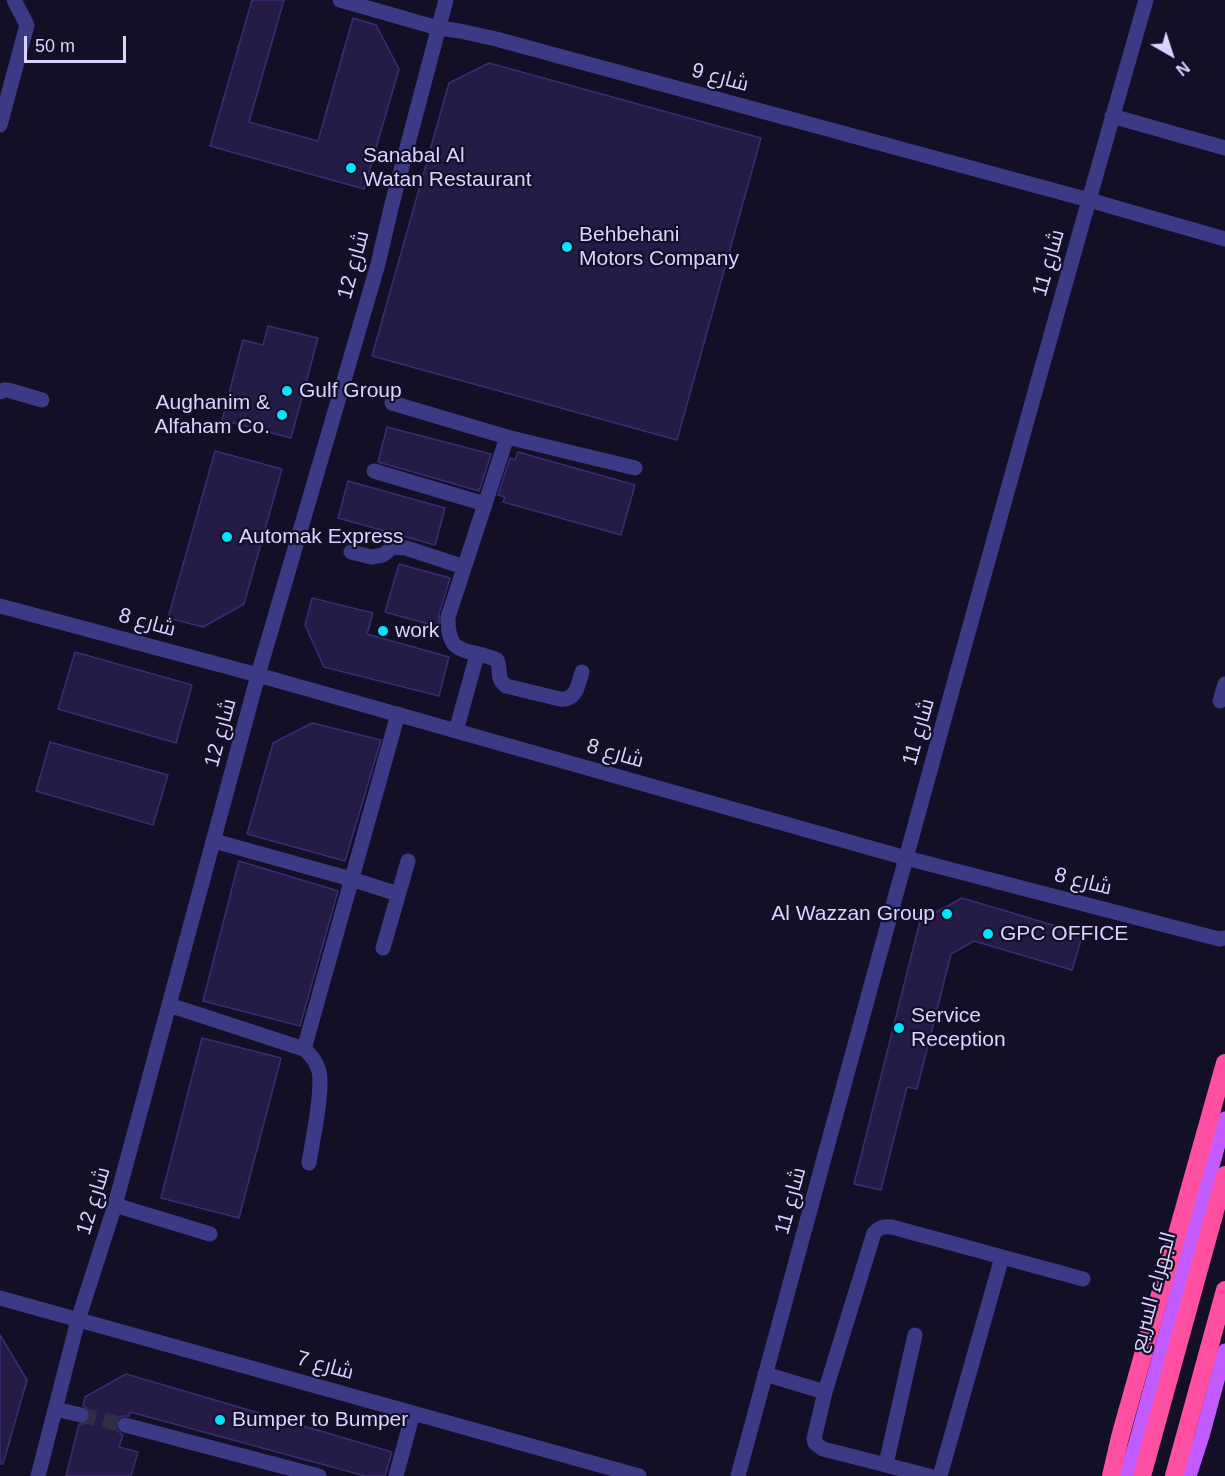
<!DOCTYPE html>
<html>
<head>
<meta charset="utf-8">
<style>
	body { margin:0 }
	#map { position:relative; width:1225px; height:1476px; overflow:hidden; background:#130f26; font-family:Arial,sans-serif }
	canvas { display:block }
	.north { position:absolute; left:1141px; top:24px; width:60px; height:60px; -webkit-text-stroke:4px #130f26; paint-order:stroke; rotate:141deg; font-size:16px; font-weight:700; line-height:24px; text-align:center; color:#d9d4ff }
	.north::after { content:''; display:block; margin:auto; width:21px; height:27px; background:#d9d4ff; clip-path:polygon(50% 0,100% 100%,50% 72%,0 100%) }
	.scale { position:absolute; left:24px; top:36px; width:102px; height:27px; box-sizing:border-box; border:3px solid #d9d4ff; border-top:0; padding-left:8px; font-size:18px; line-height:21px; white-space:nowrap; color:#d9d4ff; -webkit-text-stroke:4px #130f26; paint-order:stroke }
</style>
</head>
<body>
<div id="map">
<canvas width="1225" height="1476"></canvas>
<div class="north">N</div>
<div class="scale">50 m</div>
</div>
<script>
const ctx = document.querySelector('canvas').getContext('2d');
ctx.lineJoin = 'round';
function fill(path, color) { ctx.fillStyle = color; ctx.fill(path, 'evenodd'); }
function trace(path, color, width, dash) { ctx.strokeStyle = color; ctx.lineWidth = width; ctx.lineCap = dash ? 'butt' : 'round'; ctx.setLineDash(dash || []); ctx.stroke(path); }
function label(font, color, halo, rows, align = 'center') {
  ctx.font = font + ' Arial,Cairo,sans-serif'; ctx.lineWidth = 4.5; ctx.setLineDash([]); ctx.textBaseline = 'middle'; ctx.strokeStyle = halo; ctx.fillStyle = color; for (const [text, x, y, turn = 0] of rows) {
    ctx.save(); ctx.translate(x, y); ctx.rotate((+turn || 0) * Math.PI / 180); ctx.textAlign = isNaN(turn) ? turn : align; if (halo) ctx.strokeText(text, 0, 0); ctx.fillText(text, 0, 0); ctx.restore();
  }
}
const building = new Path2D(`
	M252,0H284L249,122L318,141L353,18L376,25L399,69L364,189L210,146Z
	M489,63L761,138L677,440L372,356L449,83Z
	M268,326L318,338L291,438L222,420L243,340L263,345Z
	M387,427L491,454L479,491L378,462Z
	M215,451L282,469L244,604L203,627L168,618Z
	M518,452L635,485L621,535L503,502L505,497L498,495L510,458L515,460Z
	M348,481L445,508L435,545L338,518Z
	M399,564L450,578L439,614V627L385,612Z
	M312,598L373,613L367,634L449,657L439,696L324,667L305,625Z
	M75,652L192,685L176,743L58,709Z
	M312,723L381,740L345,861L247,834L273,743Z
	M50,742L168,775L153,825L36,791Z
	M239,861L338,891L300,1026L203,1001Z
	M962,898L1083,934L1072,970L974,941L951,954L917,1089L907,1087L881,1190L854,1184L920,921Z
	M202,1038L281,1058L239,1218L161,1198Z
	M0,1335L27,1380L3,1464H0Z
	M126,1374L392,1452L385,1476H365L130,1412L129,1416H123L119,1418L116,1422V1427L118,1431L123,1435L119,1447L138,1452L131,1476H66L79,1424H84L90,1418V1412L87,1408L83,1406L85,1397Z`);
const minorTunnel = new Path2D(`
	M81,1415L125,1425`);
const minor = new Path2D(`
	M340,0L438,28L460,31L496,39L1089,200L1225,239
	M1112,116L1225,148
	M0,125L27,25L14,0
	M0,392L4,390H8L42,400
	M392,403L507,437L635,468
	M507,437L448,617C447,659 469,647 497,660C502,671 495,677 506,686L560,699C576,701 578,685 582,672
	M374,471L485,504
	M351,552L371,557L383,555L393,547L406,548L464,567
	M0,606L258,675L906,858L1219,939L1225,938
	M1220,701L1225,684
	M456,731L477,655
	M214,841L351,879L398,894
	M383,948L408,861
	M169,1005L304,1049C310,1054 315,1060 318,1068C325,1085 312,1142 309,1163
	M304,1049L398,714
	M115,1205L210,1234
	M0,1298L639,1476
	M765,1374L825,1392
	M55,1409L81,1415
	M125,1425L319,1476
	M886,1464L915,1335
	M38,1476L78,1320L115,1205L258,675L378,264L392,204L446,0
	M396,1476L413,1413
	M738,1476C871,983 1005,491 1146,0
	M929,1476L823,1449L815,1443L814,1439L825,1392L874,1233C880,1227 884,1226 892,1227L1083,1279
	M940,1476L1002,1257`);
const major = new Path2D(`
	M1127,1476L1225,1119
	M1189,1476L1202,1436L1225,1351`);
const highway = new Path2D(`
	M1111,1476L1120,1437L1225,1063
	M1142,1476L1225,1175
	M1174,1476L1225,1290`);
const markers = [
	[351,168,6,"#00e5ff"],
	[567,247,6,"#00e5ff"],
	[287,391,6,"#00e5ff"],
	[282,415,6,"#00e5ff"],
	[227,537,6,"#00e5ff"],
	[383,631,6,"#00e5ff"],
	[947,914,6,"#00e5ff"],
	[988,934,6,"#00e5ff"],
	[899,1028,6,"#00e5ff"],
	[220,1420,6,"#00e5ff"]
];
const streetNames = [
	["شارع 9",720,78,15],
	["شارع 11",1049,263,-74],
	["شارع 12",354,265,-75],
	["شارع 8",147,623,15],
	["شارع 11",919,732,-74],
	["شارع 12",221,733,-75],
	["شارع 8",615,754,16],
	["شارع 8",1083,882,14],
	["شارع 12",94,1201,-73],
	["شارع 11",791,1201,-75],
	["الجهراء السريع",1154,1292,-75],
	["شارع 7",325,1366,15]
];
const poiNames = [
	["Sanabal Al",363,156],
	["Watan Restaurant",363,180],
	["Behbehani",579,235],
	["Motors Company",579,259],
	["Gulf Group",299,391],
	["Aughanim &",270,403,"right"],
	["Alfaham Co.",270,427,"right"],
	["Automak Express",239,537],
	["work",395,631],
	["Al Wazzan Group",935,914,"right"],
	["GPC OFFICE",1000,934],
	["Service",911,1016],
	["Reception",911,1040],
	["Bumper to Bumper",232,1420]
];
fill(building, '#241b47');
trace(building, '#3b2d73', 1.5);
trace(minorTunnel, '#312d47', 15, [15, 8]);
trace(minor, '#3d3a85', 15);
trace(major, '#c25bff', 15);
trace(highway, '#ff4fa3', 18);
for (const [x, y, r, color] of markers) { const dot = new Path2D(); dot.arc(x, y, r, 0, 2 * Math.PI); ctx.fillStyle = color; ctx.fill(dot); trace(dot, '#130f26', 2); }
label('21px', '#d9d4ff', '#130f26', streetNames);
label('21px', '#d9d4ff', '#130f26', poiNames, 'left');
</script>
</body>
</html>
